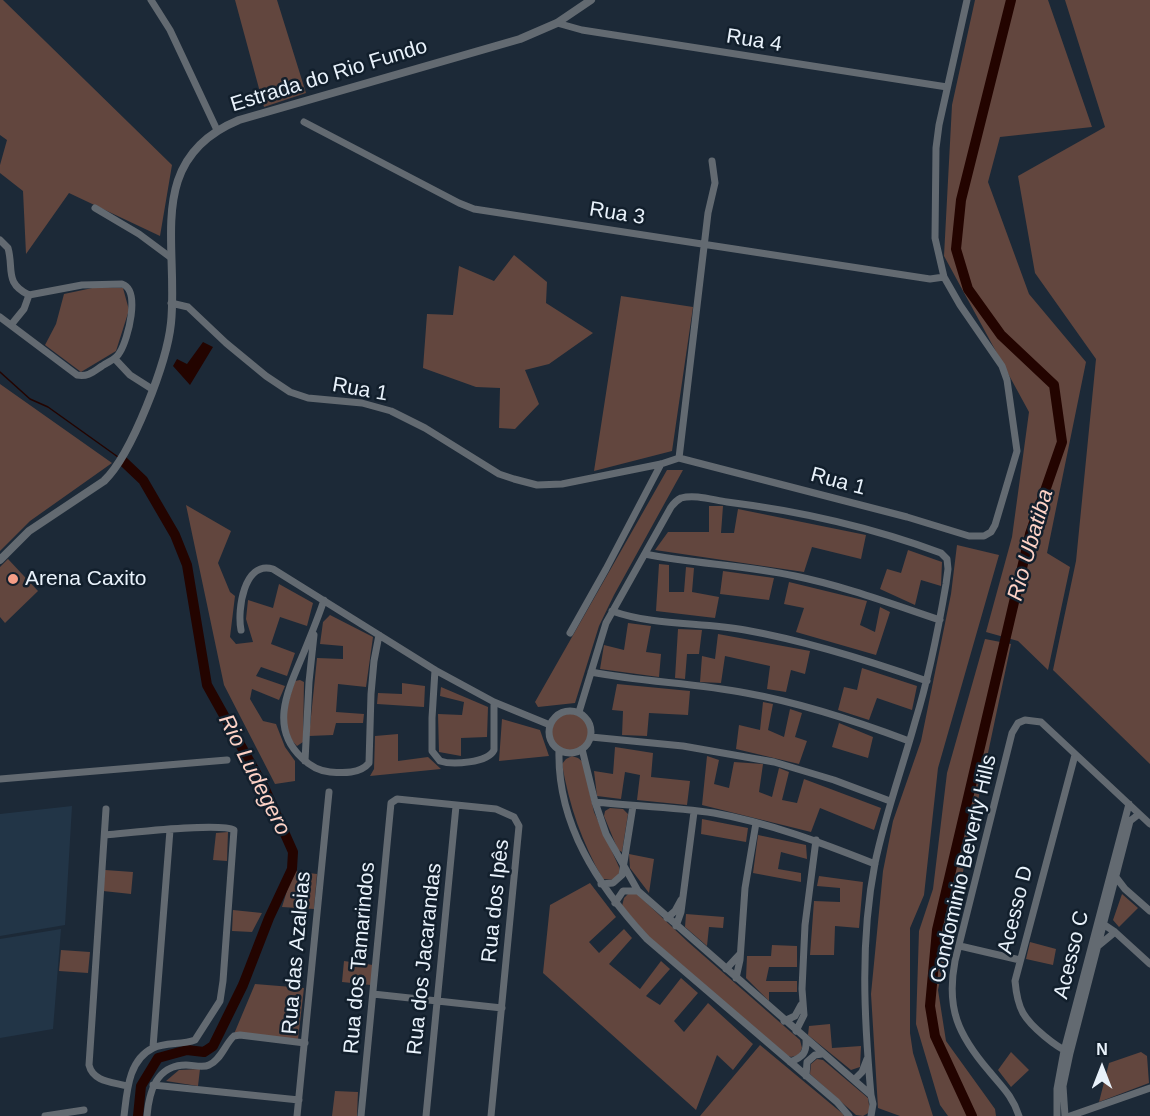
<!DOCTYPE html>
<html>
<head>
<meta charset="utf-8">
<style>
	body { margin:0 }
	#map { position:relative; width:1150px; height:1116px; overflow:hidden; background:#1c2937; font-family:Helvetica,sans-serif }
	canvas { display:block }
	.north { position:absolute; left:1072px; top:1038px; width:60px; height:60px; -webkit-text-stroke:4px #121f2c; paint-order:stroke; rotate:0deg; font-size:16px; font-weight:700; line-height:24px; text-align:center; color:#e9f2fb }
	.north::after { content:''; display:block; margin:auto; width:21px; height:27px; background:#e9f2fb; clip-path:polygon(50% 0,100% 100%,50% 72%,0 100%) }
</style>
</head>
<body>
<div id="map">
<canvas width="1150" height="1116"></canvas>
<div class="north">N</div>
</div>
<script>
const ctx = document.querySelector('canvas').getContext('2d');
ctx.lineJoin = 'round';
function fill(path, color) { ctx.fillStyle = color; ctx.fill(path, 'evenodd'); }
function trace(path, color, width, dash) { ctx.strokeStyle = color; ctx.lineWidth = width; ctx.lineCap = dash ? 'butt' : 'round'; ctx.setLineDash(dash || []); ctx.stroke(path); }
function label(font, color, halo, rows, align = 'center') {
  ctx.font = font + ' Helvetica,sans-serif'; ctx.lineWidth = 5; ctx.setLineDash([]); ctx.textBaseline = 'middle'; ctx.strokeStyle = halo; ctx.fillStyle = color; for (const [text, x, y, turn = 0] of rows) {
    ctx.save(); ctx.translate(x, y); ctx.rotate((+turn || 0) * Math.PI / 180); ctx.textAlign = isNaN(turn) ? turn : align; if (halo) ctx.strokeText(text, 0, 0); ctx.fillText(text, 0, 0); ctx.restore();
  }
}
const built = new Path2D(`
	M72,806L65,925L0,936V814Z
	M61,929L53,1029L0,1038V939Z`);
const green = new Path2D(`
	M0,0H3L172,165L160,236L69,193L26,254L23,191L0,173V165L7,140L0,135Z
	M235,0H277L306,93L264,107Z
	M975,0H1048L1092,127L1000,137L988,182L1029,294L1086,362L1047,553L1070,567L1048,670L1018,641L986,632L1012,537L1029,412L944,256L952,105Z
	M1065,0H1150V764L1053,670L1076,561L1096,359L1035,273L1018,176L1105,127Z
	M514,255L547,282L546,303L593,333L549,364L525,370L539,404L515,429L499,428L500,388L476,387L423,368L427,314L453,315L459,266L494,281Z
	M97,287L123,288L129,310L116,351L81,372L45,345L56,324L64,294Z
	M621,296L693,307L672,451L594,471Z
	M0,384L112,463L30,521L0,551Z
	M667,470H683L614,595L599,626L575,703L538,707L535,702Z
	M186,505L231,531L218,563L230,592L235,596L230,637L236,644L253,642L246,619L248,600L273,608L279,584L313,603L307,626L280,617L271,644L295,653L287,676L261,667L256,676L285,686L279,700L252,689L250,699L263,721L276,724L285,747L295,761V781L275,784L224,685Z
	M709,506H723L721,533H734L738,509L866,535L861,559L812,547L804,572L655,550L668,532H709Z
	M957,545L999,555L938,768L924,895L910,928V1033L913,1053L933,1116H900L878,1108L871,994L883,871L893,821L921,741L951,594Z
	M908,550L942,562L941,586L921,580L915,605L880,589L887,569L901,573Z
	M8,559L38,591L5,623L0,617V567Z
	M659,564L669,565V592H684L686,567L694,568L692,592L719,597L715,618L656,611Z
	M723,571L774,578L769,600L720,594Z
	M789,582L867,601L860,625L875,632L880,607L890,612L876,655L796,632L804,608L784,604Z
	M330,615L373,637L366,687L338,684L336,712L364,714L363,723H336L333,735L309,736L317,658L343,659V646L320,644L323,622Z
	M628,623L651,626L646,652L661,654L659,677L600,669L604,645L624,650Z
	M678,629L702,630L699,654H687L685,679L675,678Z
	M718,634L810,651L805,674L791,670L786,692L767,689L770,666L725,656L721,683L700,682L702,656L715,659Z
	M985,639L1011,644L938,990L946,1041L995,1109L996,1116H948L940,1105L916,1024L919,931L933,889L947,773Z
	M862,668L917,686L912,710L877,698L869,720L838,710L844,687L857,690Z
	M300,680L304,682L303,742L297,746C279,730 288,700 295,681Z
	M402,683L425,686L424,707L377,704L378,693L402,694Z
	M617,684L690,691L688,715L649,713L647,736L622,735L623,711L612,710Z
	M441,687L488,707L487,737L461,738V756L439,752L438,714L462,715L464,702L440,696Z
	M763,702L773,704L768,730L784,737L790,709L802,713L795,737L807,741L799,764L736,749L739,725L760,730Z
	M551 732a19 19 0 1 1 38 0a19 19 0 1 1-38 0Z
	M502,719L540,730L549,756L499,761Z
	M839,723L873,737L868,758L832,747Z
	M398,734V761L428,757L441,769L370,776L374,769L375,736Z
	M615,747L653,753L651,777L690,781L687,805L637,800L640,775L625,772L621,799L597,796L594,771L613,774Z
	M572,756L578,758L583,762L594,812L619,867L620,872L614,880L603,879C582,843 569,805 562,764L566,759Z
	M707,756L719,760L714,784L729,788L734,762L763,764L759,792L772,797L779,768L789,772L782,800L797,803L804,779L881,808L874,830L820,808L811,832L702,805Z
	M610,808L623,809L628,814L622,852L618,850L604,816L605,811Z
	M702,819L748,828L746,842L701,834Z
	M228,832L227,861L213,860L216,833Z
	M758,835L806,845L807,859L781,852L778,869L801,873V882L753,873Z
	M629,854L654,859L649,893L630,868Z
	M105,870L133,872L131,894L103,891Z
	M293,871L317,874L314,909L282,907Z
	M819,876L863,882L859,928L835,926L834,955H810L814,901L840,902V888L817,886Z
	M590,883L616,917L589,942L599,953L624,929L632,938L609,964L640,989L661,961L670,969L646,996L660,1005L681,978L698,993L674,1021L684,1032L708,1003L753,1044L733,1070L717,1055L696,1110L543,973L550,905Z
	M628,894H637L688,942L800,1040L802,1048L799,1055L791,1057L786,1055L649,937L622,906L624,898Z
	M1122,894L1138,908L1119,927L1113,920Z
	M233,910L262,913L252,932L232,931Z
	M686,914L724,917L723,928L709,927L707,946L685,927Z
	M1030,942L1056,949L1053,965L1026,959Z
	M772,945L797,946V967H769L766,981H797V992H769V1001L746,978L747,956H771Z
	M61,950L90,952L88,973L59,971Z
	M344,961L373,965L371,985L342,982Z
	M255,984L304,988L298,1039L234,1034Z
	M830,1024L832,1048L861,1046L860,1067L851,1070L808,1035L809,1026Z
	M760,1045L843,1114L844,1116H700Z
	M1011,1052L1029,1070L1011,1087L998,1070Z
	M1141,1052L1147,1056L1149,1083L1099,1102L1109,1063Z
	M817,1059L823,1060L868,1098L870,1112L863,1116L856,1115L810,1074L811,1064Z
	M200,1069L198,1086L166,1081L179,1070Z
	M335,1091L358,1092L357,1116H332Z`);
const water = new Path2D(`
	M203,342L213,347L190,385L173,366L177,359L187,364Z`);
const stream = new Path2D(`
	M0,372L30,399L48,407L118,457`);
const river = new Path2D(`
	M123,461L143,480L175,535L187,565L207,685L265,789L293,852L292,869L269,918L243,985L213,1046L204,1052L187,1050L158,1058L141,1086L138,1116
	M972,1116L935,1036L930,1006L937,930L1030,534L1062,442L1054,385L1001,335L968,289L956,249L961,200L1011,0`);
const minor = new Path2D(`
	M151,0L170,30L217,130
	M557,23L582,30L947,87
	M304,122L459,203L474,209L930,279L944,277
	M95,208L139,234L170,257
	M0,240L8,248C14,269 4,283 29,295L82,285L122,284C141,290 128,339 120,352C116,360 109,361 102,366C93,372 88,377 77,375L0,317
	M171,303L188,307L226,343L266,376L290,392L308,398L362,403L391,411L425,428L499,474L514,479L537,485L562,484L661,464L679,458L907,517L969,536H984L991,532L995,525L1017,451L1007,380L1002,366L960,305L944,277L935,238L936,148L939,125L967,0
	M11,325L24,309L29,295
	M115,359L130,375L152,389
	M679,458L708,213L715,183L712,161
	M645,554C694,564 745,565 795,576C844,586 892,604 940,620
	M324,600C318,618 311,635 304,652C289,688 268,727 302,758C310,766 319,771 330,772C343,773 360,774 369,763L371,694L374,661L379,635
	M612,611C654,626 701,622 745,630C807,641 867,660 927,681
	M241,630C237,610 244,560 273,569L435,670L494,702L550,725
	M570,633L606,569L661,464
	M435,670L432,718V751L440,761C452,765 488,763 494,750V702
	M591,672C642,682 695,683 746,693C802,703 856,721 909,741
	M549 732a21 21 0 1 1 42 0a21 21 0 1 1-42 0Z
	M579,712L606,623L671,507C674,503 677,500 681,498C695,494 713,500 727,502C800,511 871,527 941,553L947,559L948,569L946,584C938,631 929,677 915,722C902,769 885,815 875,863C860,940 864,1017 871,1095
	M591,737L683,746L774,762L834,780L890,801
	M582,749L595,802L606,834L638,891L871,1095L873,1104L871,1116
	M559,750C557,824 598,886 647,939L837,1102L849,1116
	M305,761L309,682L314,635
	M0,779L227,760
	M595,802C634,806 675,807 714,813C770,823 822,843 875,864
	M106,809L89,1065C93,1082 113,1082 127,1086
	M105,835C127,833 220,822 234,830L223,981L220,1001L195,1040C182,1045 165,1042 153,1048C128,1060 127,1092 124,1116
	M1115,876L1125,889L1150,911
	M601,884L613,883L622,875L633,806
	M615,903L623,891H638
	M667,918L675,911L681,900
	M1100,922L1115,932L1150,964
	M676,926L681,912L694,812
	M960,946L1020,960
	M1098,946L1115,932
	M726,969L740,954
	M736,978L740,960L745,888L756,823
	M373,994L502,1008
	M784,1021L795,1016L801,1005
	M796,1031L804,1015L802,989L805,925L816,840
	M153,1047L170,830
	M1070,1053C1056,1047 1031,1027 1023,1013C1018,1004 1016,992 1015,981L1075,755
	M790,1062C803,1057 807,1053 806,1039
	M806,1076L807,1062L815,1055L822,1054
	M854,1080L862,1072L867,1059
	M153,1085L299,1100
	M45,1116L84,1110
	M147,1116C149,1092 156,1065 186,1065C193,1065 203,1068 209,1065C221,1060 225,1044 234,1036L240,1035L305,1043
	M297,1116L329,792
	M361,1116L391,803L397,799L496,809L514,817L519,826L491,1116
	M426,1116L456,806
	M1019,1116C1012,1095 1002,1087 989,1071C958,1035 946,1008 955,961L1012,733L1018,723L1025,720L1041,722L1150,824
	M1057,1116V1089L1064,1051L1129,804
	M1065,1116L1063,1086L1070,1053L1130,821L1139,814
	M1070,1116L1150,1088`);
const tertiary = new Path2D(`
	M0,560L29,531L104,481C132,454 167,362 171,323C179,245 144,159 239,120L520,39L557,23L591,0`);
const markers = [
	[13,579,6,"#f49e87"]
];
const streetNames = [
	["Rua 4",754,41,9],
	["Estrada do Rio Fundo",329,76,-17],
	["Rua 3",617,214,9],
	["Rua 1",360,390,10],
	["Rua 1",838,482,15],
	["Condominio Beverly Hills",964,869,-77],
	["Rua dos Ipês",496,901,-84],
	["Acesso D",1016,910,-76],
	["Rua das Azaleias",297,953,-85],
	["Acesso C",1072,955,-76],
	["Rua dos Tamarindos",360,958,-85],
	["Rua dos Jacarandas",425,959,-84]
];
const poiNames = [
	["Arena Caxito",25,579]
];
const waterNames = [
	["Rio Ubatiba",1031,545,-74],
	["Rio Ludegero",254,775,63]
];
fill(built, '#223547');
fill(green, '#62463e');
fill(water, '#230400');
trace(stream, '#230400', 1.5);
trace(river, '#230400', 10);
trace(minor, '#636a71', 7);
trace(tertiary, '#636a71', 8);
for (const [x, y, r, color] of markers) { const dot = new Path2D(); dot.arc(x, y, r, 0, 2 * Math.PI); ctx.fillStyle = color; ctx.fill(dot); trace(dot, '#121f2c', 2); }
label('21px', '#e9f2fb', '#121f2c', streetNames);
label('21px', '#e9f2fb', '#121f2c', poiNames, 'left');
label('italic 22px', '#fdd2c6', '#121f2c', waterNames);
</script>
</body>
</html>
